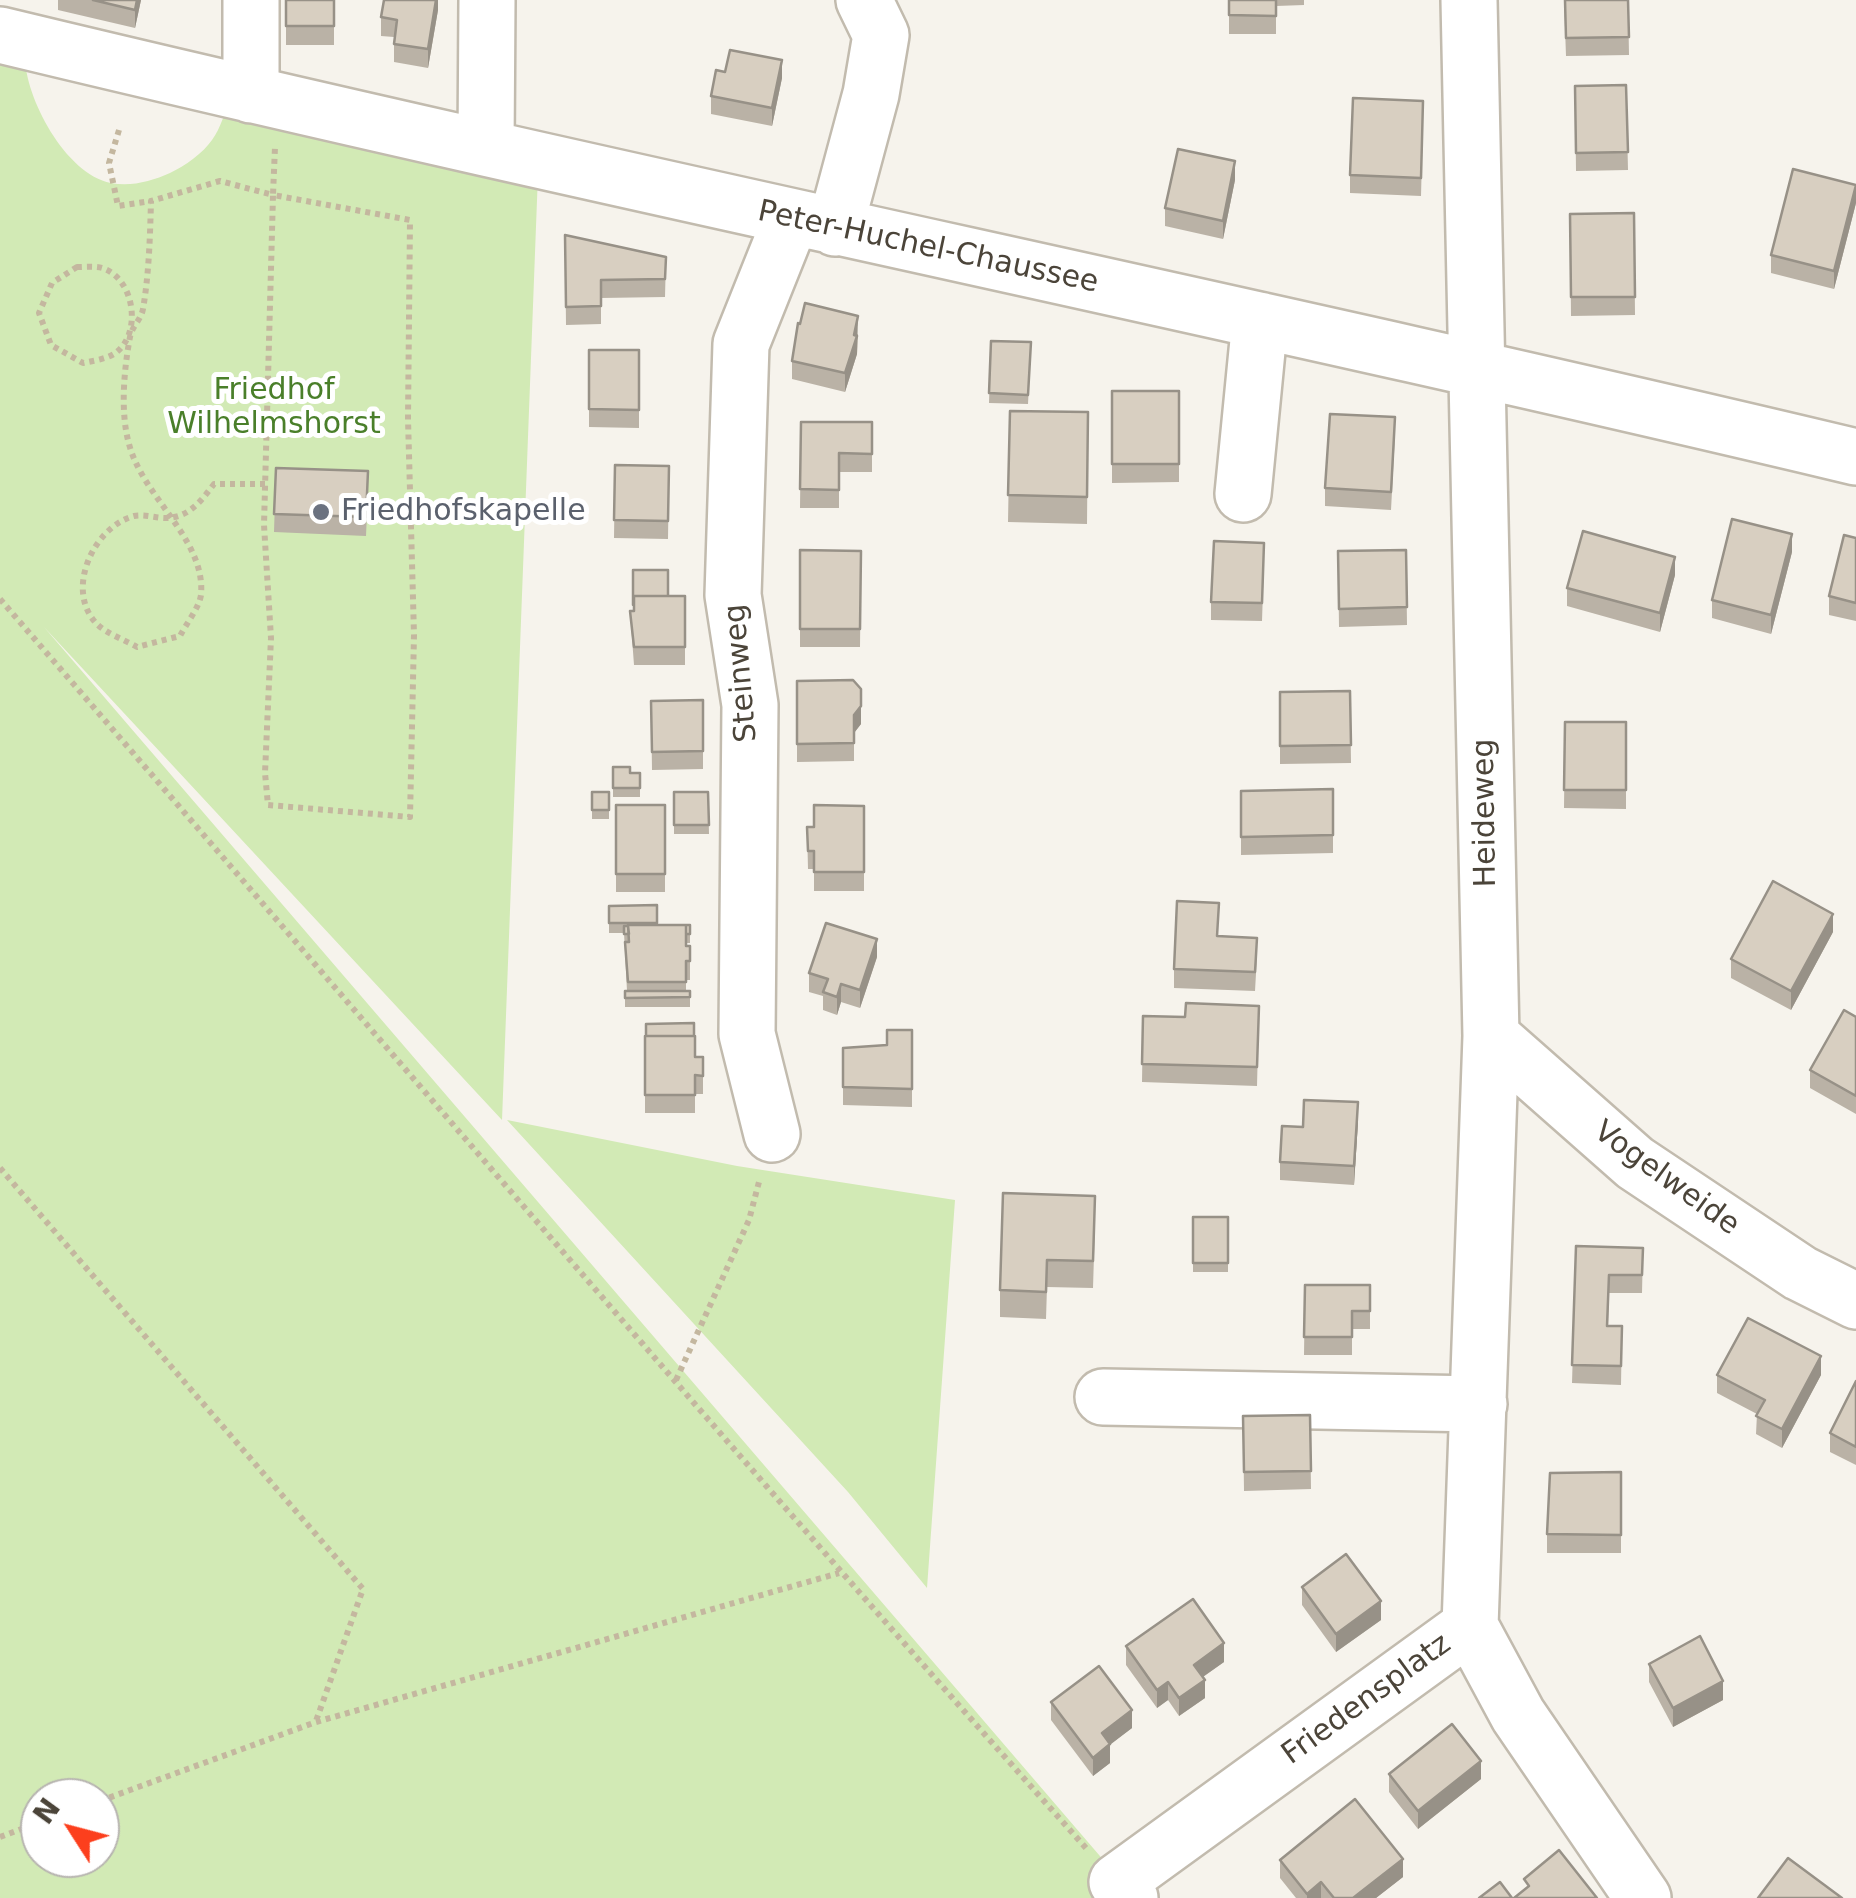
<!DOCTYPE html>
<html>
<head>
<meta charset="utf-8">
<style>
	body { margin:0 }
	#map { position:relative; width:1856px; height:1898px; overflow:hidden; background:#f6f3ec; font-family:"DejaVu Sans",sans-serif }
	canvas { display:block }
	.north { position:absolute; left:20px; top:1778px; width:100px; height:100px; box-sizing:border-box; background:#fff; border:2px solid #b7b4b0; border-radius:50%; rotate:306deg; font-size:28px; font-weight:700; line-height:40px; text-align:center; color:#4b4439 }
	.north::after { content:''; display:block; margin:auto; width:35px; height:45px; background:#fc3f1d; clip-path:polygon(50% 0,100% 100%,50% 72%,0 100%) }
</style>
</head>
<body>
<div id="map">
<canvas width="1856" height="1898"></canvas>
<div class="north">N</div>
</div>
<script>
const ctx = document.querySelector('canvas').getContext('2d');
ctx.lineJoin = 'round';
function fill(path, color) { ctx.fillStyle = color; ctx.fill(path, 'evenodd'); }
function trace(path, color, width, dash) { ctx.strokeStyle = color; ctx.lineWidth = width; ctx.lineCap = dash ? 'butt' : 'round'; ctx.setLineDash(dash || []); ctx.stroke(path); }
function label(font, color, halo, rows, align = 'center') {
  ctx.font = font + ' "DejaVu Sans",sans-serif'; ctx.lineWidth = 10; ctx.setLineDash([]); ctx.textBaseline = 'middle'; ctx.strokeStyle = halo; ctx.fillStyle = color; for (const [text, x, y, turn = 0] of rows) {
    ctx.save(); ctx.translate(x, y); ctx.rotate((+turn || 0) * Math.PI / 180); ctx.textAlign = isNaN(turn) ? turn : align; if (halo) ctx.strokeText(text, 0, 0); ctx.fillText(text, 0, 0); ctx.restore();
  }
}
const green = new Path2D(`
	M0,51L25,57C25,97 65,174 111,183C131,187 152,181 170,173C185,166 203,153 212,140C221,128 225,111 231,97L538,174L502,1120L44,627L1136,1898H0ZM40,1798H100V1858H40Z
	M507,1120L737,1166L955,1200L927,1588L848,1492Z`);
const path = new Path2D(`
	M119,130L109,163L118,206L151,201
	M77,267C85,267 95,266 102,268C135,278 143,335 114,354C106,359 92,361 83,363L51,345L39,313L52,283Z
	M265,484H214C201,501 189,518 165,518C156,518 144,514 134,516C93,527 65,590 96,623C105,633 125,640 137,647L180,636C186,624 199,608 201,595C206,539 143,498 129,444C120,412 124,369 130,337C132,326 141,320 143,309C149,274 150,237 151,201L220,181L273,195L264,525L271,638L265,773L268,805L410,817L414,635L408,419L410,220L273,195L275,147
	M0,599C361,1016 718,1437 1086,1848
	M0,1168L363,1589L316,1721
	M676,1380L749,1220L760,1178
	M100,1801L316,1722L839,1573
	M0,1837L40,1822`);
const minor = new Path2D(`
	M251,0V95
	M1469,0L1491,1036L1470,1626
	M0,35C617,184 1239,310 1856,457
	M486,148L487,0
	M835,228L871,94L881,35L864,0
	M1243,494L1260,320
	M1491,1036L1635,1163L1800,1273L1856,1301
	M772,1134L747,1034L750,705L733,595L741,344L791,219
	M1103,1397L1479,1404
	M1470,1626L1518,1715L1643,1898
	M1130,1898L1117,1882L1470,1626`);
const wall = new Path2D(`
	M58,0H141L135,28L58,10Z
	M286,0H334V45H286Z
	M438,0V10L428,68L394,62V37L381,36V17Z
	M1229,0H1304V5L1276,6V34H1229Z
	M1564,0H1628L1629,55L1566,56Z
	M725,72L782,78L772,126L711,114V96Z
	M1626,85L1628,170L1576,171L1575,86Z
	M1423,119L1421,196L1350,193V175Z
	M1235,180L1223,239L1165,226V208Z
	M1856,203L1834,289L1771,273V255Z
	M1634,213L1635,315L1571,316L1570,214Z
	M565,235L666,257L665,297L601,298V324L566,325Z
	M858,334L857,354L845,392L792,379V361Z
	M991,341L1031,342L1028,404L989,403Z
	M589,350H639V428L589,427Z
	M1112,391H1179V482L1112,483Z
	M1010,411L1088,412L1087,524L1008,522Z
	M801,422H872V472H839V508H800Z
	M1395,435L1391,510L1325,506V488Z
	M615,465L669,466L668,539L614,538Z
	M276,468L368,489L366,536L274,532Z
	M1856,538V621L1829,615V596Z
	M800,550L861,551L860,647H800Z
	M1406,550L1407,625L1339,627L1338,551Z
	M1792,552L1771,634L1712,618V600Z
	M1264,561L1262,621L1211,620V602Z
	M1675,575L1660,632L1567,606V588Z
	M668,596H685V665H634L630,611Z
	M797,681L861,724L854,733V761L797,762Z
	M1350,691L1351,763L1280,764V692Z
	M703,700V769L652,770L651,701Z
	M1565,722H1626V809L1564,808Z
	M613,767L630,773H640V797H613Z
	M1333,789V853L1241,855V791Z
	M592,792H609V819H592Z
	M674,792H708L709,834H674Z
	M616,805H665V892H616Z
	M864,806V891H814V869H808L807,827H814Z
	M657,905V925H690V943H686V946H690V980H686V991H690V1007H625V991H627L624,933H609V906Z
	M1833,932L1791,1010L1731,978V959Z
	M1218,936L1257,956L1255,991L1174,988V969Z
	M877,957L860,1008L841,1002L837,1015L823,1010V996L809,992V973Z
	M1259,1006L1257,1086L1142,1082L1143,1016L1185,1017Z
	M1856,1017V1114L1810,1088V1070Z
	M912,1030V1107L843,1105V1048L887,1045Z
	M645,1036L695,1057L703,1076V1094H695V1113H645Z
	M1358,1121L1354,1185L1280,1180V1162L1303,1127Z
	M1193,1217H1228V1272H1193Z
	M1095,1223L1093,1288L1047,1287L1046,1319L1000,1317V1290Z
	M1576,1246L1643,1248L1642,1293H1609L1608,1326H1622L1621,1385L1572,1383Z
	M1305,1285H1370V1329H1352V1355H1304Z
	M1717,1375H1821L1782,1448L1756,1434L1757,1414L1717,1393Z
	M1856,1381V1465L1830,1452V1433Z
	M1310,1415L1311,1489L1244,1491L1243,1416Z
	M1621,1472V1553H1547V1534Z
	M1302,1587L1381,1620L1336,1652L1302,1605Z
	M1126,1646L1224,1662L1203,1677L1205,1698L1179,1716L1168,1700L1157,1708L1126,1665Z
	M1649,1664L1723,1700L1673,1727L1649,1682Z
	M1051,1702L1132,1728L1110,1744V1763L1093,1776L1051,1720Z
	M1389,1774L1481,1779L1418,1829L1389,1792Z
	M1280,1860L1403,1877L1376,1898H1296L1280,1878Z`);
const shadedWall = new Path2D(`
	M137,0H141L135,28V10Z
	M436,0H438V10L428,68V49Z
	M782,60V78L772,126V108Z
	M1235,161V180L1223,239V221Z
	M1856,185V203L1834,289V271Z
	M858,316L857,354L845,392V373Z
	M1792,534V552L1771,634V615Z
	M1675,557V575L1660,632V613Z
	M861,706V724L854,733V715Z
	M1833,914V932L1791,1010V991Z
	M877,939V957L860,1008V990Z
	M841,984V1002L837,1015V997Z
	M1358,1102V1121L1354,1185V1166Z
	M1821,1356V1375L1782,1448V1429Z
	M1381,1601V1620L1336,1652V1634Z
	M1224,1643V1662L1194,1683V1665Z
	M1205,1680V1698L1179,1716V1698Z
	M1723,1681V1700L1673,1727V1708Z
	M1168,1682V1700L1157,1708V1690Z
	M1132,1710V1728L1102,1751V1733Z
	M1110,1744V1763L1093,1776V1758Z
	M1481,1761V1779L1418,1829V1811Z
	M1403,1859V1877L1376,1898H1353Z
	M1321,1882V1898H1307V1894Z`);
const building = new Path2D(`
	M93,0H137L135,10Z
	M286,0H334V26H286Z
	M384,0H436L428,49L394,44L397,20L381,17Z
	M1229,0H1276V16L1229,15Z
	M1565,0H1628L1629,37L1566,38Z
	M730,50L782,60L772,108L711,96L716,70L725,72Z
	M1626,85L1628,152L1576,153L1575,86Z
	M1353,98L1423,101L1421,178L1350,175Z
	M1178,149L1235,161L1223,221L1165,208Z
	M1793,169L1856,185L1834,271L1771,255Z
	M1634,213L1635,297H1571L1570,214Z
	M565,235L666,257L665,279L601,280V306L566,307Z
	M805,303L858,316L854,335L857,336L845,373L792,361L798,323L800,324Z
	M991,341L1031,342L1028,395L989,393Z
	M589,350H639V410L589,409Z
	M1112,391H1179V464H1112Z
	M1010,411L1088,412L1087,497L1008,495Z
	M1330,414L1395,417L1391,492L1325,488Z
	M801,422H872V454L839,453V490L800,489Z
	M615,465L669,466L668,521L614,520Z
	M276,468L368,471L366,517L274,514Z
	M1732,519L1792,534L1771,615L1712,600Z
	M1583,531L1675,557L1660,613L1567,588Z
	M1844,535L1856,538V603L1829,596Z
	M1214,541L1264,543L1262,603L1211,602Z
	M800,550L861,551L860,629H800Z
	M1406,550L1407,607L1339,609L1338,551Z
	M633,570H668V596H634L633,605Z
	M634,596H685V647H634L630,611H634Z
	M853,680L861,689V706L854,715V743L797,744V681Z
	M1350,691L1351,745L1280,746V692Z
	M703,700V751L652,752L651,701Z
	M1565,722H1626V790H1564Z
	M613,767H630V773H640V788H613Z
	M1333,789V835L1241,837V791Z
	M592,792H609V810H592Z
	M674,792H708L709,825H674Z
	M616,805H665V874H616Z
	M814,805L864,806V872H814V851H808L807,827H814Z
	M1773,881L1833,914L1791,991L1731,959Z
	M1177,901L1219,903L1217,936L1257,938L1255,972L1174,969Z
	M657,905V923H609V906Z
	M826,923L877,939L860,990L841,984L837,997L823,992L828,979L809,973Z
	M628,925H686V946H690V961H686V982H628L625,942H629Z
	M686,925H690V934H686Z
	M624,926H628L629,934H624Z
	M625,991H690V997L625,998Z
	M1186,1003L1259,1006L1257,1067L1142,1064L1143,1016L1185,1017Z
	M1844,1010L1856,1017V1096L1810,1070Z
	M694,1023V1036H646V1024Z
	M887,1030H912V1089L843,1087V1048L887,1045Z
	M645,1036H695V1057H703V1076L695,1075V1095H645Z
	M1304,1100L1358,1102L1354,1166L1280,1162L1282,1126L1303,1127Z
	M1003,1193L1095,1196L1093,1261L1047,1260L1046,1292L1000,1290Z
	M1193,1217H1228V1263H1193Z
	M1576,1246L1643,1248L1642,1275H1609L1607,1326H1622L1621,1366L1572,1365Z
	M1305,1285H1370V1311H1352V1337H1304Z
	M1748,1318L1821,1356L1782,1429L1756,1416L1765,1400L1717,1375Z
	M1856,1381V1447L1830,1433Z
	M1310,1415L1311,1471L1244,1472L1243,1416Z
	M1621,1472V1535L1547,1534L1550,1473Z
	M1346,1554L1381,1601L1336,1634L1302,1587Z
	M1193,1599L1224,1643L1194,1665L1205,1680L1179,1698L1168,1682L1157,1690L1126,1646Z
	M1700,1636L1723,1681L1673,1708L1649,1664Z
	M1099,1666L1132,1710L1102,1733L1110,1744L1093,1758L1051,1702Z
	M1452,1724L1481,1761L1418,1811L1389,1774Z
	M1355,1799L1403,1859L1353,1898H1334L1321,1882L1307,1894L1280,1860Z
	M1559,1850L1597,1898H1514L1529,1886L1524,1879Z
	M1788,1858L1842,1898H1758Z
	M1500,1882L1512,1898H1479Z`);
const markers = [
	[321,512,10,"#6b7280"]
];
const streetNames = [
	["Peter-Huchel-Chaussee",928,248,12],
	["Steinweg",742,673,-95],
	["Heideweg",1486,813,-91],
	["Vogelweide",1666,1179,36],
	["Friedensplatz",1367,1700,-36]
];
const parkNames = [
	["Friedhof",274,391],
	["Wilhelmshorst",274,425]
];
const worshipNames = [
	["Friedhofskapelle",341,512]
];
fill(green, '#d2eab5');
trace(minor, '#c2bbae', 60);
trace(path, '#c4b79f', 6, [5, 5]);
trace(minor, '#fff', 55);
fill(wall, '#bab2a6');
fill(shadedWall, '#979187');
fill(building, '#d8cfc1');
trace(building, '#979187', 2.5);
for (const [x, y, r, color] of markers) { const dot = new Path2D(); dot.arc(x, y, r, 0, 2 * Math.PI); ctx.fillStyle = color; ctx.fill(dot); trace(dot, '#fff', 4); }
label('30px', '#4b4439', '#fff', streetNames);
label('30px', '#4a7f2a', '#fff', parkNames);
label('30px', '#5b616d', '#fff', worshipNames, 'left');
</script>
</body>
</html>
